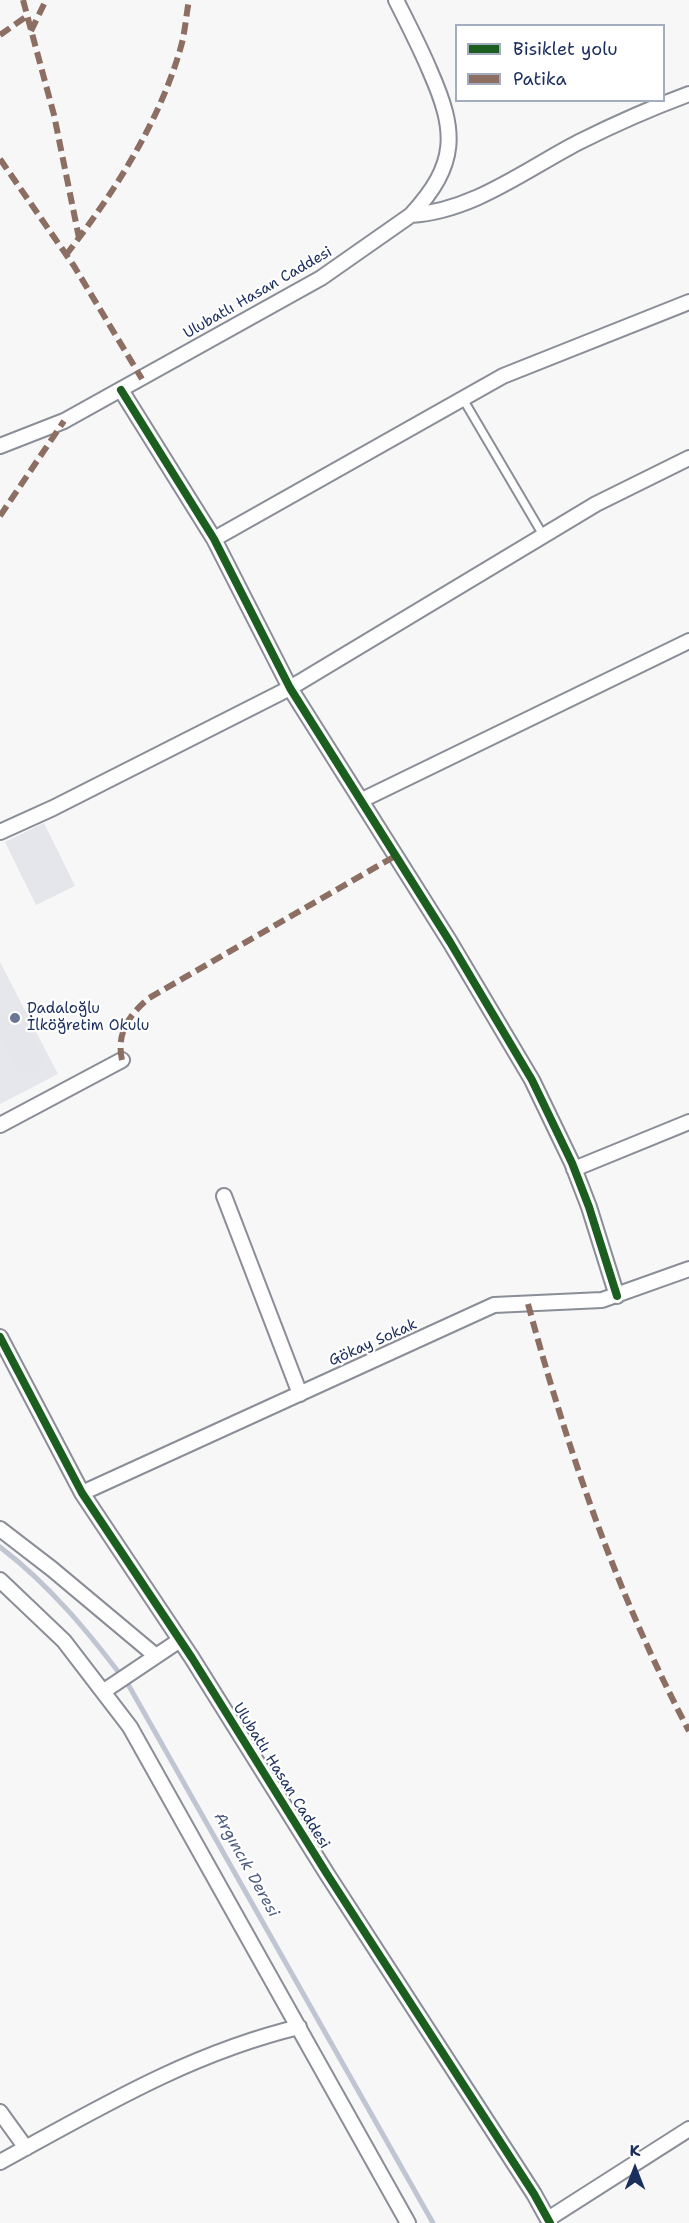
<!DOCTYPE html>
<html>
<head>
<meta charset="utf-8">
<style>
	body { margin:0 }
	#map { position:relative; width:689px; height:2223px; overflow:hidden; background:#f7f7f8; font-family:"Shantell Sans",sans-serif }
	canvas { display:block }
	.legend { position:absolute; left:455px; top:24px; width:210px; height:78px; box-sizing:border-box; background:#fff; border:2px solid #a4acbf; margin:0; padding:8px 10px; list-style:none; font-size:18px; color:#1b2f5e }
	.legend li { display:flex; align-items:center; gap:12px; height:30px }
	.legend b { width:30px; border:2px solid #a4acbf }
	.north { position:absolute; left:605px; top:2139px; width:60px; height:60px; -webkit-text-stroke:4px #fff; paint-order:stroke; rotate:0deg; font-size:16px; font-weight:700; line-height:24px; text-align:center; color:#1b2f5e }
	.north::after { content:''; display:block; margin:auto; width:21px; height:27px; background:#1b2f5e; clip-path:polygon(50% 0,100% 100%,50% 72%,0 100%) }
</style>
</head>
<body>
<div id="map">
<canvas width="689" height="2223"></canvas>
<ul class="legend">
<li><b style="height:8px;background:#1b5e20"></b>Bisiklet yolu</li>
<li><b style="height:8px;background:#8d6e63"></b>Patika</li>
</ul>
<div class="north">K</div>
</div>
<script>
const ctx = document.querySelector('canvas').getContext('2d');
ctx.lineJoin = 'round';
function fill(path, color) { ctx.fillStyle = color; ctx.fill(path, 'evenodd'); }
function trace(path, color, width, dash) { ctx.strokeStyle = color; ctx.lineWidth = width; ctx.lineCap = dash ? 'butt' : 'round'; ctx.setLineDash(dash || []); ctx.stroke(path); }
function label(font, color, halo, rows, align = 'center') {
  ctx.font = font + ' "Shantell Sans",sans-serif'; ctx.lineWidth = 4.5; ctx.setLineDash([]); ctx.textBaseline = 'middle'; ctx.strokeStyle = halo; ctx.fillStyle = color; for (const [text, x, y, turn = 0] of rows) {
    ctx.save(); ctx.translate(x, y); ctx.rotate((+turn || 0) * Math.PI / 180); ctx.textAlign = isNaN(turn) ? turn : align; if (halo) ctx.strokeText(text, 0, 0); ctx.fillText(text, 0, 0); ctx.restore();
  }
}
const built = new Path2D(`
	M0,962L58,1074L0,1104Z`);
const green = new Path2D(`
	M44,823L75,886L36,905L5,842Z
	M20,1010L46,1061L21,1074L0,1034V1020Z`);
const stream = new Path2D(`
	M0,1547C50,1585 91,1635 129,1686L433,2223`);
const lane = new Path2D(`
	M463,399L543,535`);
const street = new Path2D(`
	M411,215C473,211 525,170 579,142C615,124 651,108 689,94
	M121,390L214,539L290,688L450,942L532,1080L572,1163L589,1207L617,1296
	M0,446L64,421L321,278L411,215C458,164 457,132 430,71C420,47 408,24 396,0
	M214,539L503,376L689,302
	M362,800L689,641
	M0,832L53,808L290,688L596,504L689,458
	M0,1125L122,1060
	M574,1169L689,1122
	M224,1196L300,1394
	M0,1337L82,1493L192,1658L327,1874L534,2194L550,2223
	M82,1493L494,1305L602,1300L689,1269
	M0,1529L52,1569L156,1656
	M0,1580L64,1641L130,1727L408,2223
	M104,1691L180,1640
	M0,2112L26,2148
	M0,2162C97,2109 190,2053 299,2027
	M548,2219L689,2129`);
const quiet = new Path2D(`
	M23,0L54,115L79,238
	M31,31L46,0
	M0,35L27,16
	M0,159L74,266L142,379
	M66,255C113,194 158,125 180,50C185,34 186,16 189,0
	M0,516L64,421
	M122,1060C116,1033 129,1015 149,998L397,855
	M528,1304C568,1451 617,1595 689,1731`);
const cycleway = new Path2D(`
	M121,390L214,539L290,688L450,942L532,1080L572,1163L589,1207L617,1296
	M0,1337L82,1493L192,1658L327,1874L534,2194L550,2223`);
const markers = [
	[15,1018,6,"#687594"]
];
const streetNames = [
	["Ulubatlı Hasan Caddesi",258,293,-30],
	["Gökay Sokak",373,1343,-24],
	["Ulubatlı Hasan Caddesi",281,1776,58]
];
const poiNames = [
	["Dadaloğlu",27,1009],
	["İlköğretim Okulu",27,1026]
];
const waterNames = [
	["Argıncık Deresi",246,1865,61]
];
fill(built, '#e6e7ec');
fill(green, '#e5e6ec');
trace(stream, '#c0c5d2', 5);
trace(lane, '#8a8e97', 11);
trace(street, '#8a8e97', 18);
trace(lane, '#fefefe', 7);
trace(street, '#fefefe', 14);
trace(quiet, '#8d6e63', 6, [12, 6]);
trace(cycleway, '#1b5e20', 8);
for (const [x, y, r, color] of markers) { const dot = new Path2D(); dot.arc(x, y, r, 0, 2 * Math.PI); ctx.fillStyle = color; ctx.fill(dot); trace(dot, '#fff', 2); }
label('15px', '#1b2f5e', '#fff', streetNames);
label('15px', '#1b2f5e', '#fff', poiNames, 'left');
label('italic 16px', '#4d5c81', '#fff', waterNames);
</script>
</body>
</html>
